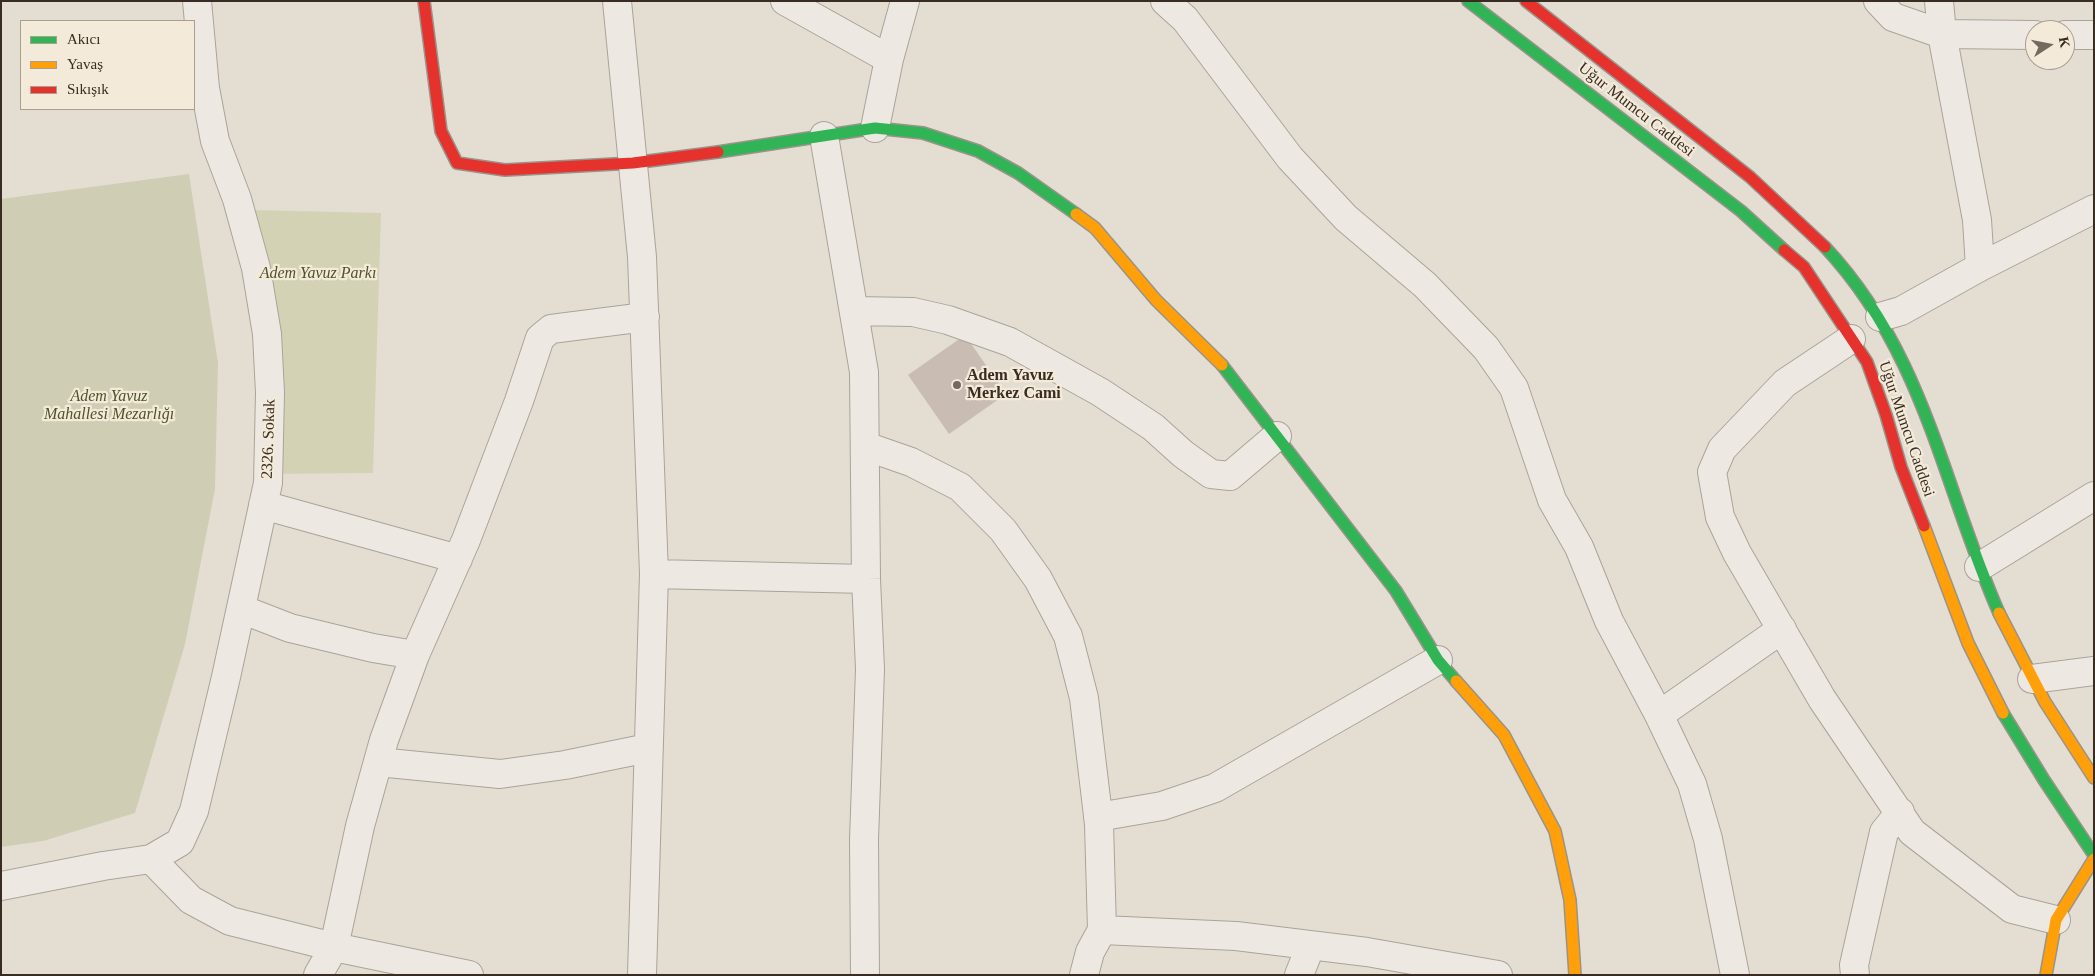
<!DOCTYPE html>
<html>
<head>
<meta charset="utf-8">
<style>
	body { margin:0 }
	#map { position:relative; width:2095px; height:976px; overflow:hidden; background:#e4ded2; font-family:Georgia,serif }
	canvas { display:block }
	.frame { position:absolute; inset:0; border:2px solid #392c22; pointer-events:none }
	.legend { position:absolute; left:20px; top:20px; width:175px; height:90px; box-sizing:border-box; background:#f4ead9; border:1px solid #a99e90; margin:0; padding:6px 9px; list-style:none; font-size:15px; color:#392c22 }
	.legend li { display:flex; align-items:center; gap:10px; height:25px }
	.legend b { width:25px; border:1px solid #a99e90 }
	.north { position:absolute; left:2025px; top:20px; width:50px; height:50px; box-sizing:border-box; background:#f4ead9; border:1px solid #a99e90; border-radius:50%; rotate:79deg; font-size:14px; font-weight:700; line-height:20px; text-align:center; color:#392c22 }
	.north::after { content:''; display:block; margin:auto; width:18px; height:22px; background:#756a60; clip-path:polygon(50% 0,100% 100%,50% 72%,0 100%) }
</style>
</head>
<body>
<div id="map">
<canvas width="2095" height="976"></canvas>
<div class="frame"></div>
<ul class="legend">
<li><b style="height:6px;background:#30b455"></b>Akıcı</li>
<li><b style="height:6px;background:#ff9f0a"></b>Yavaş</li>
<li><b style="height:6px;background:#e5322d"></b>Sıkışık</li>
</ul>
<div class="north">K</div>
</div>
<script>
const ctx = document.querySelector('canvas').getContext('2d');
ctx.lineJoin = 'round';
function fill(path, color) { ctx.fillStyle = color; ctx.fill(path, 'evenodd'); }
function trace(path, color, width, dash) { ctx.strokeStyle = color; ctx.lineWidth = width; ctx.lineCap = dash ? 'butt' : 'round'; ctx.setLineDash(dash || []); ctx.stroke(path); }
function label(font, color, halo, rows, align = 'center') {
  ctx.font = font + ' Georgia,serif'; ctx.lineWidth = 4.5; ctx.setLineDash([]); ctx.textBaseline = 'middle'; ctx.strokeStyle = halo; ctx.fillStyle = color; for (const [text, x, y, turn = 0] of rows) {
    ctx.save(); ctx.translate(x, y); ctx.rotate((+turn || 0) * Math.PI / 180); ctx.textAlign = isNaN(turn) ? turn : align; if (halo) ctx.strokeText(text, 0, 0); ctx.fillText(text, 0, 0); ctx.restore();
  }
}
const green = new Path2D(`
	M250,210L381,213L373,473L276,474Z`);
const cemetery = new Path2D(`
	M189,174L218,363L215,489L185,644L135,813L43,841L1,847V199Z`);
const building = new Path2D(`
	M965,335L1006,394L949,434L908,375Z`);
const street = new Path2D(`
	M617,1L642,257L654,574L642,975
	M785,1L889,59
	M1165,1L1185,19L1290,158L1346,218L1425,285L1486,348L1514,388L1552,500L1579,547L1609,621L1659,715L1692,784L1708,839L1735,975
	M1878,1L1893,17L1942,34L2035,35
	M1939,1L1942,34L1977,220L1980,267
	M2065,35H2094
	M875,128L889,59L905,1
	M824,136L864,372L866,579L870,669L864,840L865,975
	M854,311L913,312L948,320L1010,342L1100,392L1153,427L1183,454L1211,474L1230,476L1277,436
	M1880,317L1901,311L1980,267L2094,209
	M1851,339L1785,383L1722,449L1712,472L1720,517L1737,553L1822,699L1912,832L2012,909L2056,920
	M865,446L911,462L960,487L1003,530L1038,579L1068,636L1084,698L1099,824L1102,930L1090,952L1084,975
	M263,505L458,559
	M1979,567L2094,496
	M654,574L866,579
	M241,609L290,628L373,648L415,655
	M2032,679L2094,671
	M1659,715L1782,629
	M378,762L500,774L565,765L648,748
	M1098,817L1162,806L1215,788L1438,660
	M151,859L191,900L230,921L334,947L469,975
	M1,886L103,866L151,859L180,842L194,811L226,677L268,483L270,393L267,334L256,268L237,199L215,141L205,88L197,1
	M1102,930L1236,936L1367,952L1498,975
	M318,975L334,947L360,826L384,740L415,655L466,540L519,401L540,338L551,329L645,317
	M1299,975L1311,945
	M1855,975L1854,965L1884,832L1900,812`);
const fast = new Path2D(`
	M1468,1L1741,211L1784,250
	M718,152L875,128L923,133L978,151L1018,173L1076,214
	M1825,247C1925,354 1942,484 1999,613
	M1222,365L1396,591L1438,660L1456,681
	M2003,713L2044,780L2094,855`);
const slow = new Path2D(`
	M1076,214L1095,228L1156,300L1222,365
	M1924,526L1968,643L2003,713
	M1999,613L2045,702L2094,778
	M1456,681L1504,735L1555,831L1570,900L1575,975
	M2046,975L2056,920L2094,859`);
const jam = new Path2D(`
	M424,1L441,131L457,163L505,170L633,163L718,152
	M1526,1L1750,177L1825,247
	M1784,250L1804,267L1867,362L1886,415L1901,467L1924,526`);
const markers = [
	[957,385,5,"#756a60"]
];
const streetNames = [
	["Uğur Mumcu Caddesi",1636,110,38],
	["Uğur Mumcu Caddesi",1906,429,71],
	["2326. Sokak",269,439,-88]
];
const parkNames = [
	["Adem Yavuz Parkı",318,274],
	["Adem Yavuz",109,397],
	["Mahallesi Mezarlığı",109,415]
];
const poiNames = [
	["Adem Yavuz",967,376],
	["Merkez Cami",967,394]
];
fill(green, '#d4d2b5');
fill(cemetery, '#cfcdb4');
fill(building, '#c8bcb3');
trace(street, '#aaa39a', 30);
trace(fast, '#99938a', 14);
trace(slow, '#99938a', 14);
trace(jam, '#99938a', 14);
trace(street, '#ede9e2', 28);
trace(fast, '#30b455', 11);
trace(slow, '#ff9f0a', 11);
trace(jam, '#e5322d', 11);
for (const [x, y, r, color] of markers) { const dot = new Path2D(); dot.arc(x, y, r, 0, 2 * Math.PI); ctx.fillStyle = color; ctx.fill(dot); trace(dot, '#f4ead9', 2); }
label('16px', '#392c22', '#f4ead9', streetNames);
label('italic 16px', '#4b542a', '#f4ead9', parkNames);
label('bold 16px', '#392c22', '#f4ead9', poiNames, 'left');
</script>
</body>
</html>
